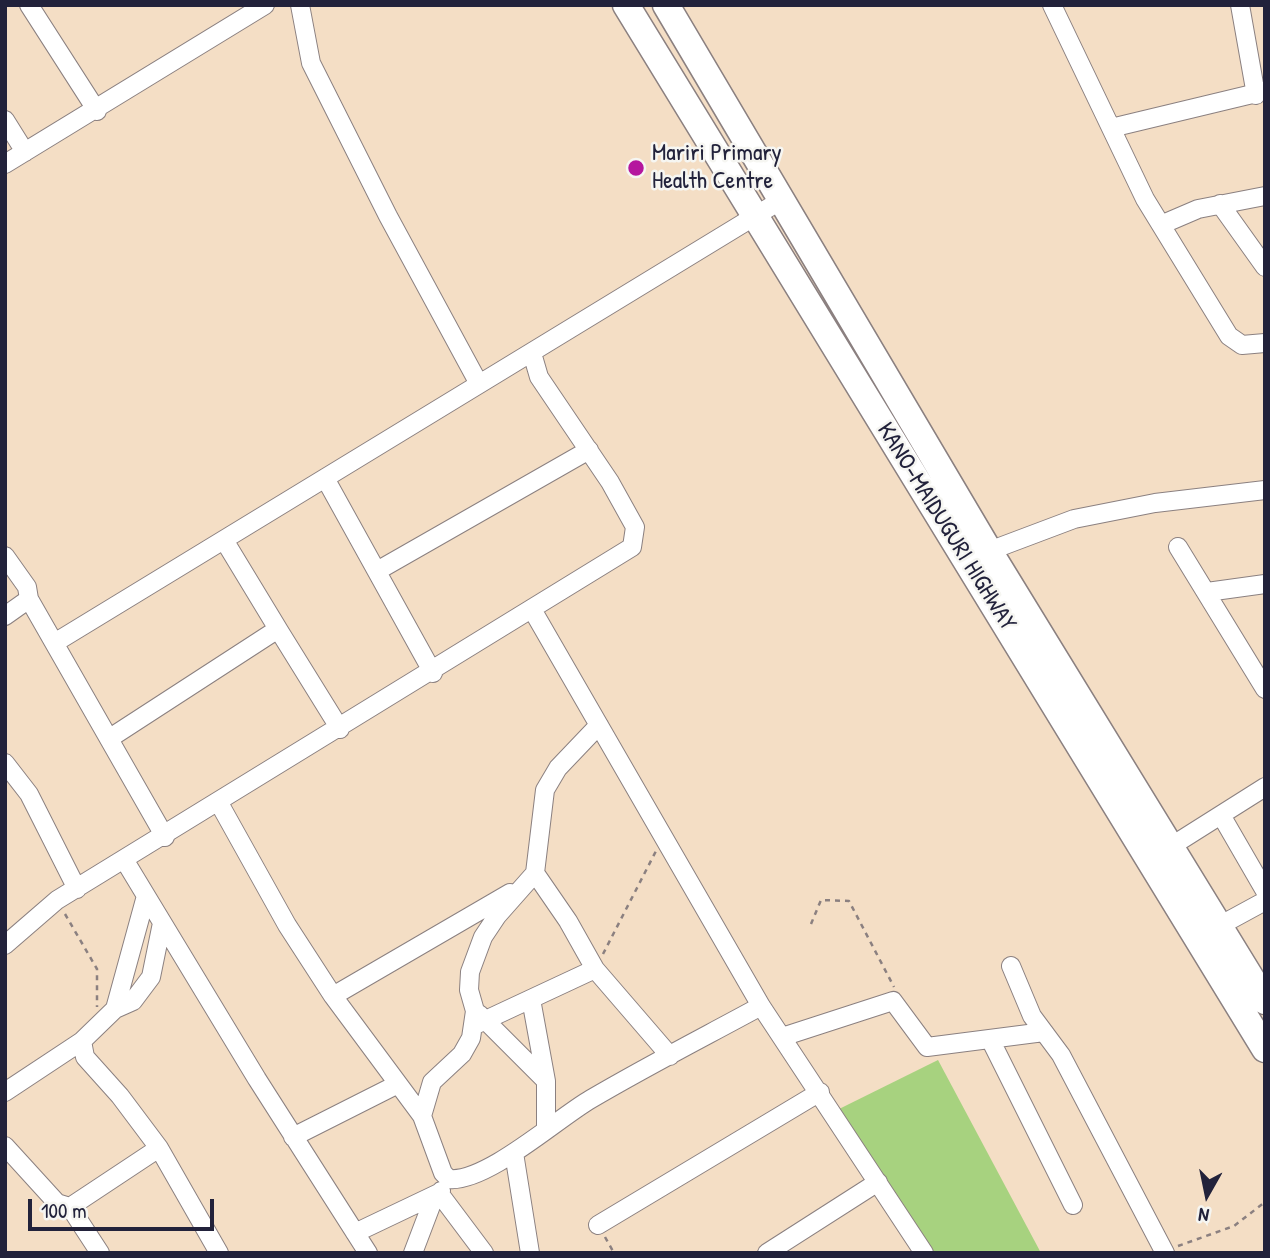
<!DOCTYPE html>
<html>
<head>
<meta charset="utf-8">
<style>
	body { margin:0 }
	#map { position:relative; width:1270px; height:1258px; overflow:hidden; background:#f4dec5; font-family:"Patrick Hand",sans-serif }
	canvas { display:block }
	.frame { position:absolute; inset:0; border:7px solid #22223b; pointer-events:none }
	.north { position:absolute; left:1172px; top:1160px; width:70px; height:70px; -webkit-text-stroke:5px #f6f6f2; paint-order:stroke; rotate:189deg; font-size:19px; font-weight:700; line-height:28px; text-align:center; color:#22223b }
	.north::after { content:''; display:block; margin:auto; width:24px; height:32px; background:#22223b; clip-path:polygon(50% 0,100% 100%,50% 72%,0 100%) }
	.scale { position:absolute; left:28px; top:1199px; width:186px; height:32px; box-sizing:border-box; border:4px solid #22223b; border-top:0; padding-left:9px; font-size:21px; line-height:24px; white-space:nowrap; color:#22223b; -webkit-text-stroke:5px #f6f6f2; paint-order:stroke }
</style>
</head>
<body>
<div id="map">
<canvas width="1270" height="1258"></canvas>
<div class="frame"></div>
<div class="north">N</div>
<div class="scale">100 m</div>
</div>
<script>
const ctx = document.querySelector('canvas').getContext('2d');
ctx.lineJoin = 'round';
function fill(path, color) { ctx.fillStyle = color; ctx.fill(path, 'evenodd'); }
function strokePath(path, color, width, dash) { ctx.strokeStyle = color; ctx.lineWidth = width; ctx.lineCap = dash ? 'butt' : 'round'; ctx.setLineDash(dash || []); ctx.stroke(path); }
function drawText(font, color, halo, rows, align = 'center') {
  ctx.font = font + ' "Patrick Hand",sans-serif'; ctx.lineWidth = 5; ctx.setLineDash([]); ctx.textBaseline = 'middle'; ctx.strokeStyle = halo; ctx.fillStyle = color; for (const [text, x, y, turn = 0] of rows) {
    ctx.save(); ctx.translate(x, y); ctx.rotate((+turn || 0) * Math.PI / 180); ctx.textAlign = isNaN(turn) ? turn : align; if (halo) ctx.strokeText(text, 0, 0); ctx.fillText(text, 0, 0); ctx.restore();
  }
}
fill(new Path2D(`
	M938 1060 1041 1253H935L833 1112Z`), '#a7d27f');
const minor = new Path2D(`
	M29 5 97 111
	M300 5 311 63 388 216 479 384
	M1052 5 1145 199 1229 336 1242 345 1265 343
	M1240 5 1256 95
	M5 120 25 152
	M1111 128 1265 91
	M5 164 265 5
	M1220 204 1265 267
	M1163 224 1198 209 1265 196
	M325 478 433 673
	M1178 547 1265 689
	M989 551 1074 519 1155 503 1265 490
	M5 556 27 587 29 599 5 616
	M377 571 589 450
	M1207 592 1265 584
	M29 599 165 837
	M533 611 761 1006 924 1253
	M278 629 340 729
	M56 642 783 199
	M599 725 558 768 545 790 535 873 497 916 483 937 470 972 469 990 475 1011 471 1038 462 1054 432 1082 422 1116 443 1173 449 1179C486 1183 558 1118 591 1099 647 1066 704 1037 761 1006
	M110 738 278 629 224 540
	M5 763 29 794 77 889
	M219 803 287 925 333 996 422 1116
	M1221 815 1265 891
	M1170 847 1265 787
	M125 861 257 1079 368 1253
	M535 873 568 921 595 969
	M162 923 151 977 133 1001 115 1009 82 1041 85 1057 120 1096 159 1148 219 1253
	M1219 926 1265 901
	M5 945 57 900 632 547 635 527 610 482 539 377 532 353
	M1011 966 1032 1016 1061 1055 1165 1253
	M333 996 510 893
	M531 999 546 1081V1130
	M115 1009 146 896
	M479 1014 546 1081
	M475 1025 595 969 670 1056
	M782 1037 893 1001 927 1047 1044 1032
	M990 1039 1073 1205
	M5 1092 82 1041
	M293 1137 398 1084
	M5 1146 57 1203 70 1207 100 1253
	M514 1153 530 1253
	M70 1207 159 1148
	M598 1225 820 1092
	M355 1233 439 1193 484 1253
	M413 1253 432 1203 441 1191
	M767 1253 878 1182`);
const highway = new Path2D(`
	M626 5 1265 1049
	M666 5 989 551 1265 1001`);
strokePath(minor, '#8b8080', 20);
strokePath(highway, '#8b8080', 29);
strokePath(new Path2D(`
	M65 914 97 969V1007
	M811 924 821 900 849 901 894 987
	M603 954 656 851
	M605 1237 614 1253
	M1178 1246 1234 1226 1265 1202`), '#8b8080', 2.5, [5, 5]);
strokePath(minor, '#fff', 18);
strokePath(highway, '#fff', 26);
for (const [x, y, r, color] of [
	[636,168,9,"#b5179e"]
]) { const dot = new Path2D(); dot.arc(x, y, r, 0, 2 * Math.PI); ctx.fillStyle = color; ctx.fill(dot); strokePath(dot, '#f6f6f2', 2.5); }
drawText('24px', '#22223b', '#f6f6f2', [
	["Mariri Primary",652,154],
	["Health Centre",652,182]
], 'left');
drawText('24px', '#22223b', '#f6f6f2', [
	["KANO-MAIDUGURI HIGHWAY",946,527,58]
]);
</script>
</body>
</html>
